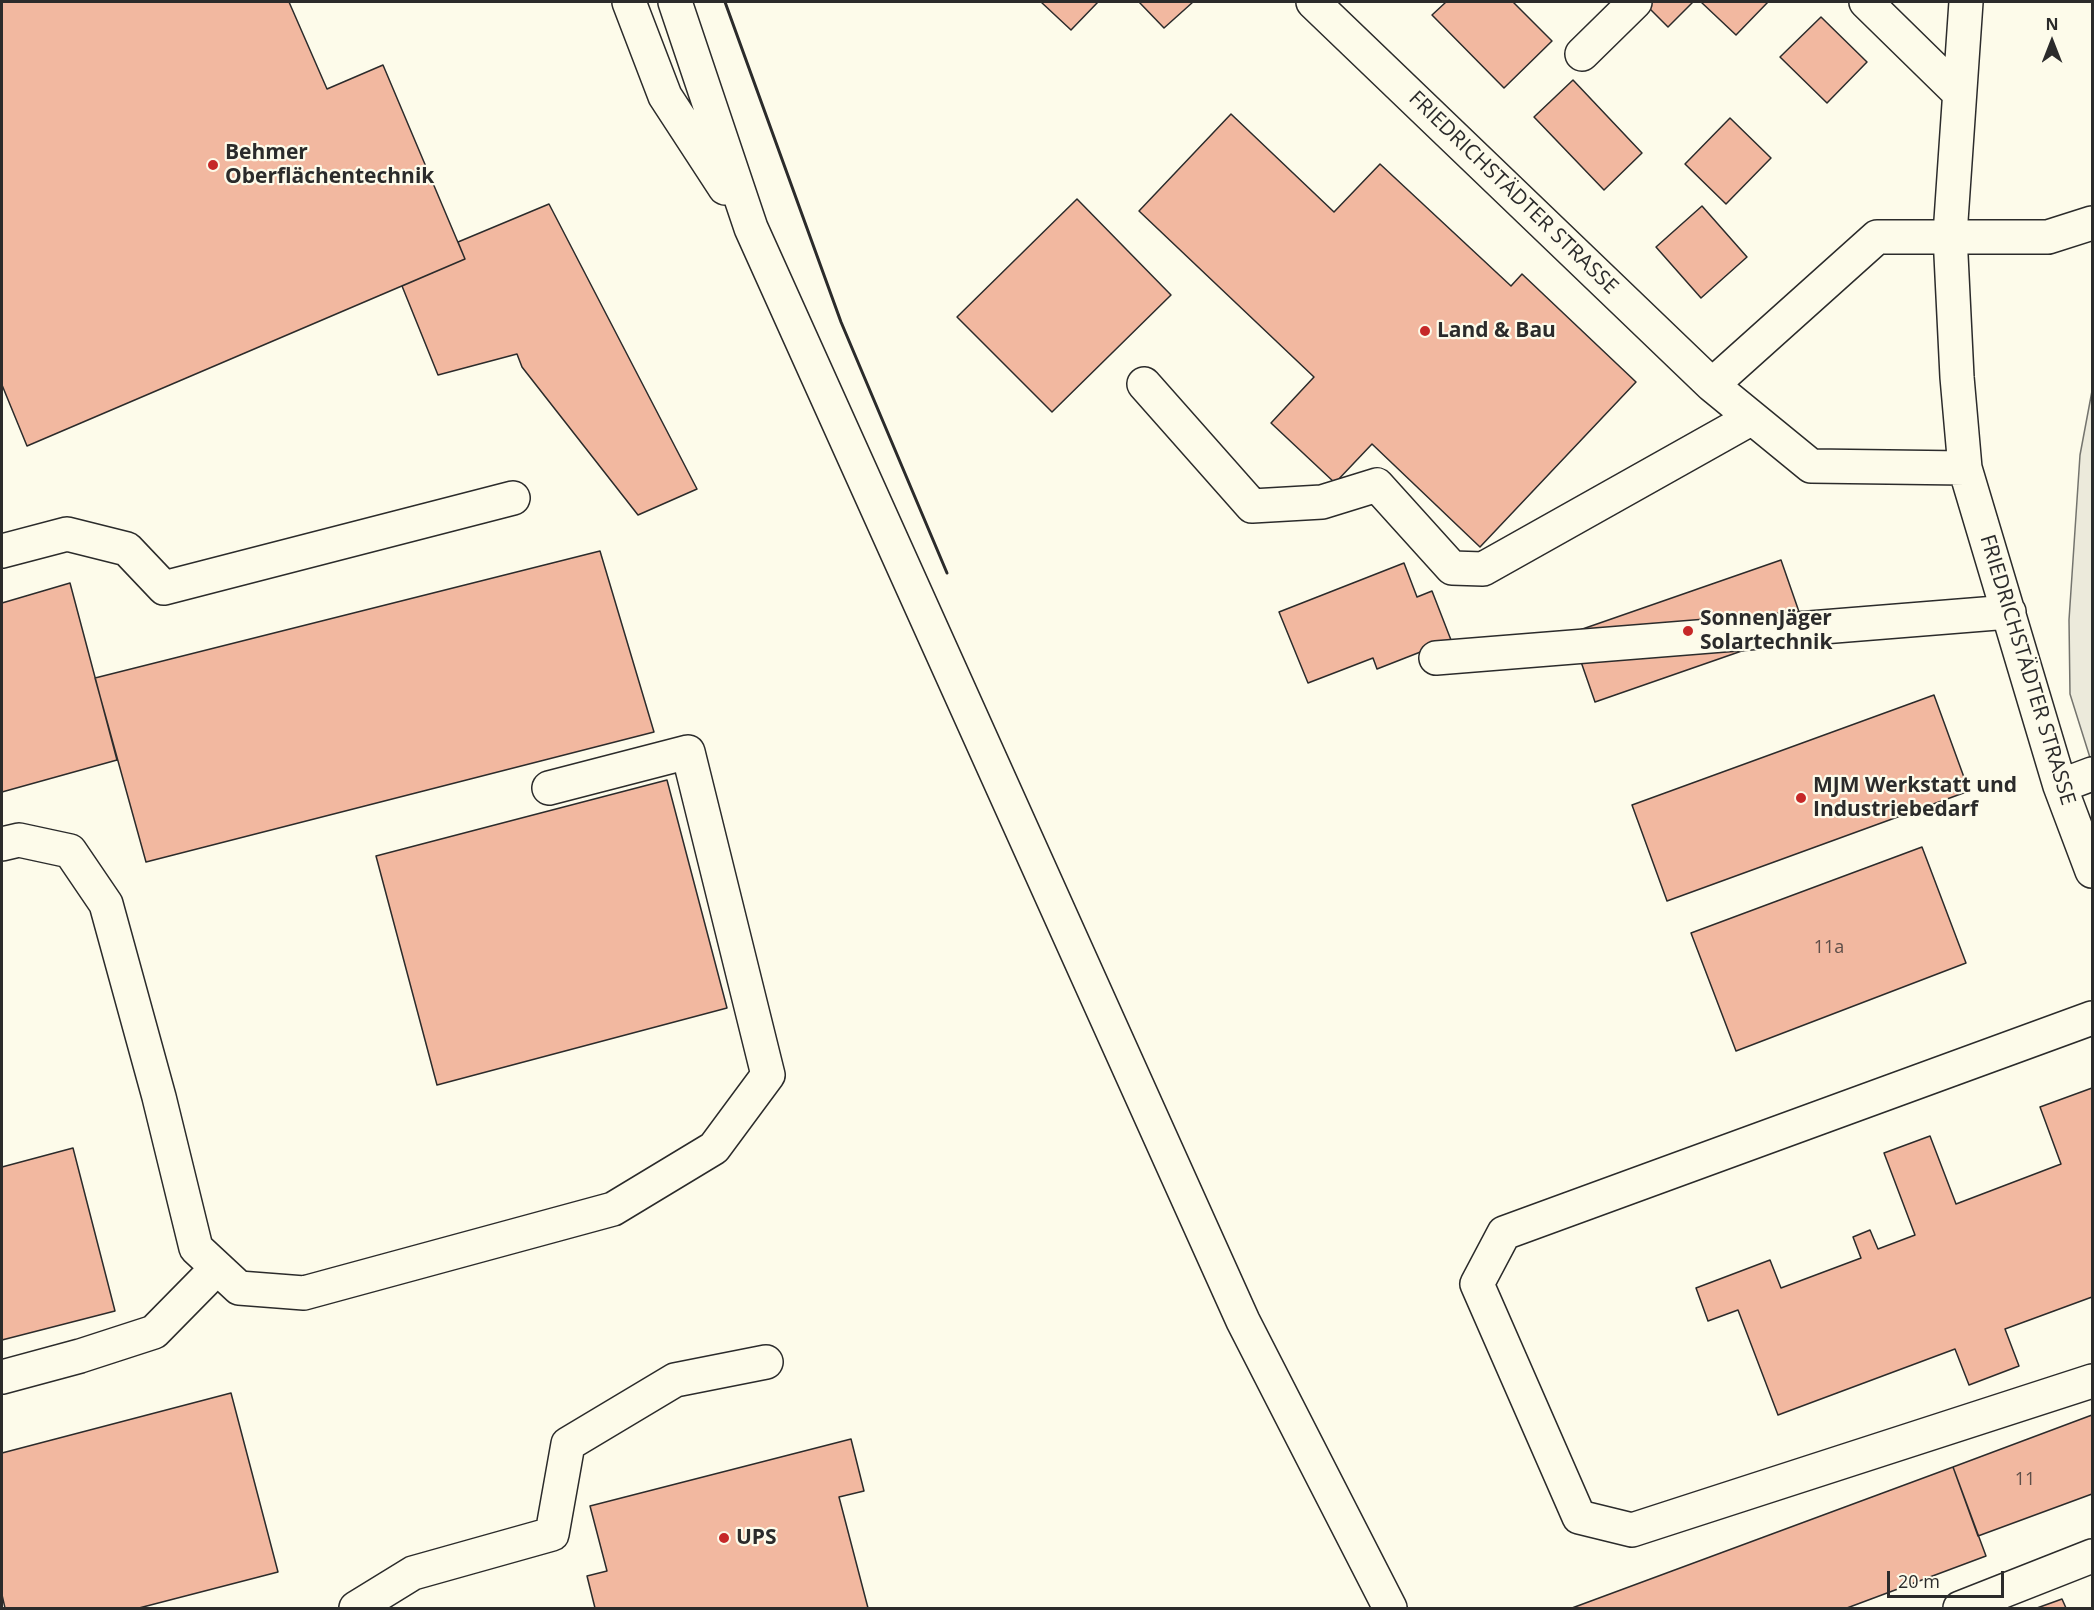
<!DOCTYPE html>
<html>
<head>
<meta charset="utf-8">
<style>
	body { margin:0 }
	#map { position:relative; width:2094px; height:1610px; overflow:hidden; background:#fdfbea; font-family:"Open Sans",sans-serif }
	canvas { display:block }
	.frame { position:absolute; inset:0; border:3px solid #2b2b2b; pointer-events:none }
	.north { position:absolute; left:2022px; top:12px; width:60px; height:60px; -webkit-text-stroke:4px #fdfbea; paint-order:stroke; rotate:0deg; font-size:16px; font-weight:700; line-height:24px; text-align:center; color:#2b2b2b }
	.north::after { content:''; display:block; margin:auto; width:21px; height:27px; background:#2b2b2b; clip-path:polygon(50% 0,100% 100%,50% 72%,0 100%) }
	.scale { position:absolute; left:1887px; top:1571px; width:117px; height:27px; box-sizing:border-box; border:3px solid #2b2b2b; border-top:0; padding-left:8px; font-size:18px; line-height:21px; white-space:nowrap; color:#2b2b2b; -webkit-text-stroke:4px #fdfbea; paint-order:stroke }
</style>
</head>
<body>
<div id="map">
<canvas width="2094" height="1610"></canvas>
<div class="frame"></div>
<div class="north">N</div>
<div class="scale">20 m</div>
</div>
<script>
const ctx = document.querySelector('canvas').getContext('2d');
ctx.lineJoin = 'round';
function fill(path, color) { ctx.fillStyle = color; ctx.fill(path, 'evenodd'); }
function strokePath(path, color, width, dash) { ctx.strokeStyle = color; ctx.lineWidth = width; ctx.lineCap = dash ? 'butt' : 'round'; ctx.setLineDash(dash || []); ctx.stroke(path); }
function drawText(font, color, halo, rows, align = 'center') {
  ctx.font = font + ' "Open Sans",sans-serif'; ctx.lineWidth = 4.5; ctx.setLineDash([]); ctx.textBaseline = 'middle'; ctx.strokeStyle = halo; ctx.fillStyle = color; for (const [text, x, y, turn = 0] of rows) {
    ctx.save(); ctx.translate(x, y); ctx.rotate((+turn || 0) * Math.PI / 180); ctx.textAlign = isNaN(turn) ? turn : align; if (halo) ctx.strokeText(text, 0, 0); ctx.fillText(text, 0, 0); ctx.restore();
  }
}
const parking = new Path2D(`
	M2092 345V764L2070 694 2069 620 2080 455 2092 391Z`);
fill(parking, '#eceadb');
strokePath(parking, '#74746e', 1.5);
const building = new Path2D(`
	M2 2H289L327 89 383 65 465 259 27 446 2 385Z
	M1041 2H1098L1071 30Z
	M1139 2H1193L1164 28Z
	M1446 2H1513L1552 41 1504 88 1432 15Z
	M1647 2H1693L1668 27 1645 4Z
	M1701 2H1768L1736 35Z
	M1821 17 1867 62 1827 103 1780 57Z
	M1573 80 1642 153 1604 190 1534 117Z
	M1231 114 1334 212 1380 164 1511 286 1522 274 1636 382 1480 547 1372 444 1335 483 1271 423 1314 377 1139 211Z
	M1730 118 1771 158 1726 204 1685 164Z
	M1077 199 1171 295 1052 412 957 317Z
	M549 204 697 489 638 515 522 367 517 354 438 375 402 286 465 259 458 242Z
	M1702 206 1747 257 1701 298 1656 247Z
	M600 551 654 732 146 862 95 678Z
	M1781 560 1805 629 1595 702 1571 633Z
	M1404 563 1417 597 1432 591 1451 640 1377 669 1373 658 1308 683 1279 612Z
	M70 583 117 760 2 792V603Z
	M1934 695 1969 791 1667 901 1632 805Z
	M667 780 727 1008 437 1085 376 856Z
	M1922 847 1966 963 1736 1051 1691 933Z
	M2092 1088V1297L2005 1329 2019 1366 1969 1385 1955 1349 1778 1415 1738 1310 1708 1321 1696 1288 1770 1260 1781 1288 1861 1258 1853 1237 1870 1230 1878 1249 1915 1235 1884 1153 1930 1136 1956 1204 2061 1164 2040 1107Z
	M73 1148 115 1311 2 1340V1167Z
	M231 1393 278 1572 139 1608H5L2 1595V1453Z
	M2092 1415V1494L1978 1536 1953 1467Z
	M851 1439 864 1491 839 1497 868 1608H595L587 1576 607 1571 590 1506Z
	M1953 1467 1986 1556 1847 1608H1572Z
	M2062 1599 2066 1608H2037Z`);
fill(building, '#f2b8a0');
strokePath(building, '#2b2b2b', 1.5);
const minor = new Path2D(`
	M1313 2 1712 385
	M1866 2 1959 93
	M1966 2 1950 235 1957 377 1965 468 2060 786 2092 871
	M1582 54 1635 2
	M1144 384 1252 506 1322 502 1377 485 1452 568 1483 569 1752 418
	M1965 468 1811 466 1712 385 1877 237H2048L2092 223
	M2 551 67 534 127 549 164 588 513 498
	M1436 658 2009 612
	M2060 786 2092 774
	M2 844 19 840 70 851 106 904 159 1097 196 1248 239 1288 304 1293 613 1209 714 1148 768 1075 688 752 549 788
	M2092 1018 1504 1233 1477 1284 1579 1517 1632 1530 2092 1381
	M2 1377 80 1356 154 1332 217 1268
	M356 1608 413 1573 552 1534 568 1444 675 1380 766 1362
	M1960 1608 2092 1556`);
const major = new Path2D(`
	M629 2 665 96 725 188
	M675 2 751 228 1243 1321 1390 1608`);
strokePath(minor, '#2b2b2b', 36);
strokePath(major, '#2b2b2b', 36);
strokePath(minor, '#fdfbea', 33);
strokePath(major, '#fdfbea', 33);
strokePath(new Path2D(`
	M725 2 841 322 947 573`), '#2b2b2b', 3);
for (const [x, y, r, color] of [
	[213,165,6,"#c62828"],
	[1425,331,6,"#c62828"],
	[1688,631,6,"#c62828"],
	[1801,798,6,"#c62828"],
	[724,1538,6,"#c62828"]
]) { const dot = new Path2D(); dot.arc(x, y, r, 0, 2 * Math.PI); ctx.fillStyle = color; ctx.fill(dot); strokePath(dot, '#fdfbea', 2); }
drawText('18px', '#5d4e48', null, [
	["11a",1829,948],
	["11",2025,1480]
]);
drawText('bold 21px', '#2b2b2b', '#fdfbea', [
	["Behmer",225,153],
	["Oberflächentechnik",225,177],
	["Land & Bau",1437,331],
	["SonnenJäger",1700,619],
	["Solartechnik",1700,643],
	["MJM Werkstatt und",1813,786],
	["Industriebedarf",1813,810],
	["UPS",736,1538]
], 'left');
drawText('21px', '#2b2b2b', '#fdfbea', [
	["FRIEDRICHSTÄDTER STRASSE",1513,193,44],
	["FRIEDRICHSTÄDTER STRASSE",2027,670,73]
]);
</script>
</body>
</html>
